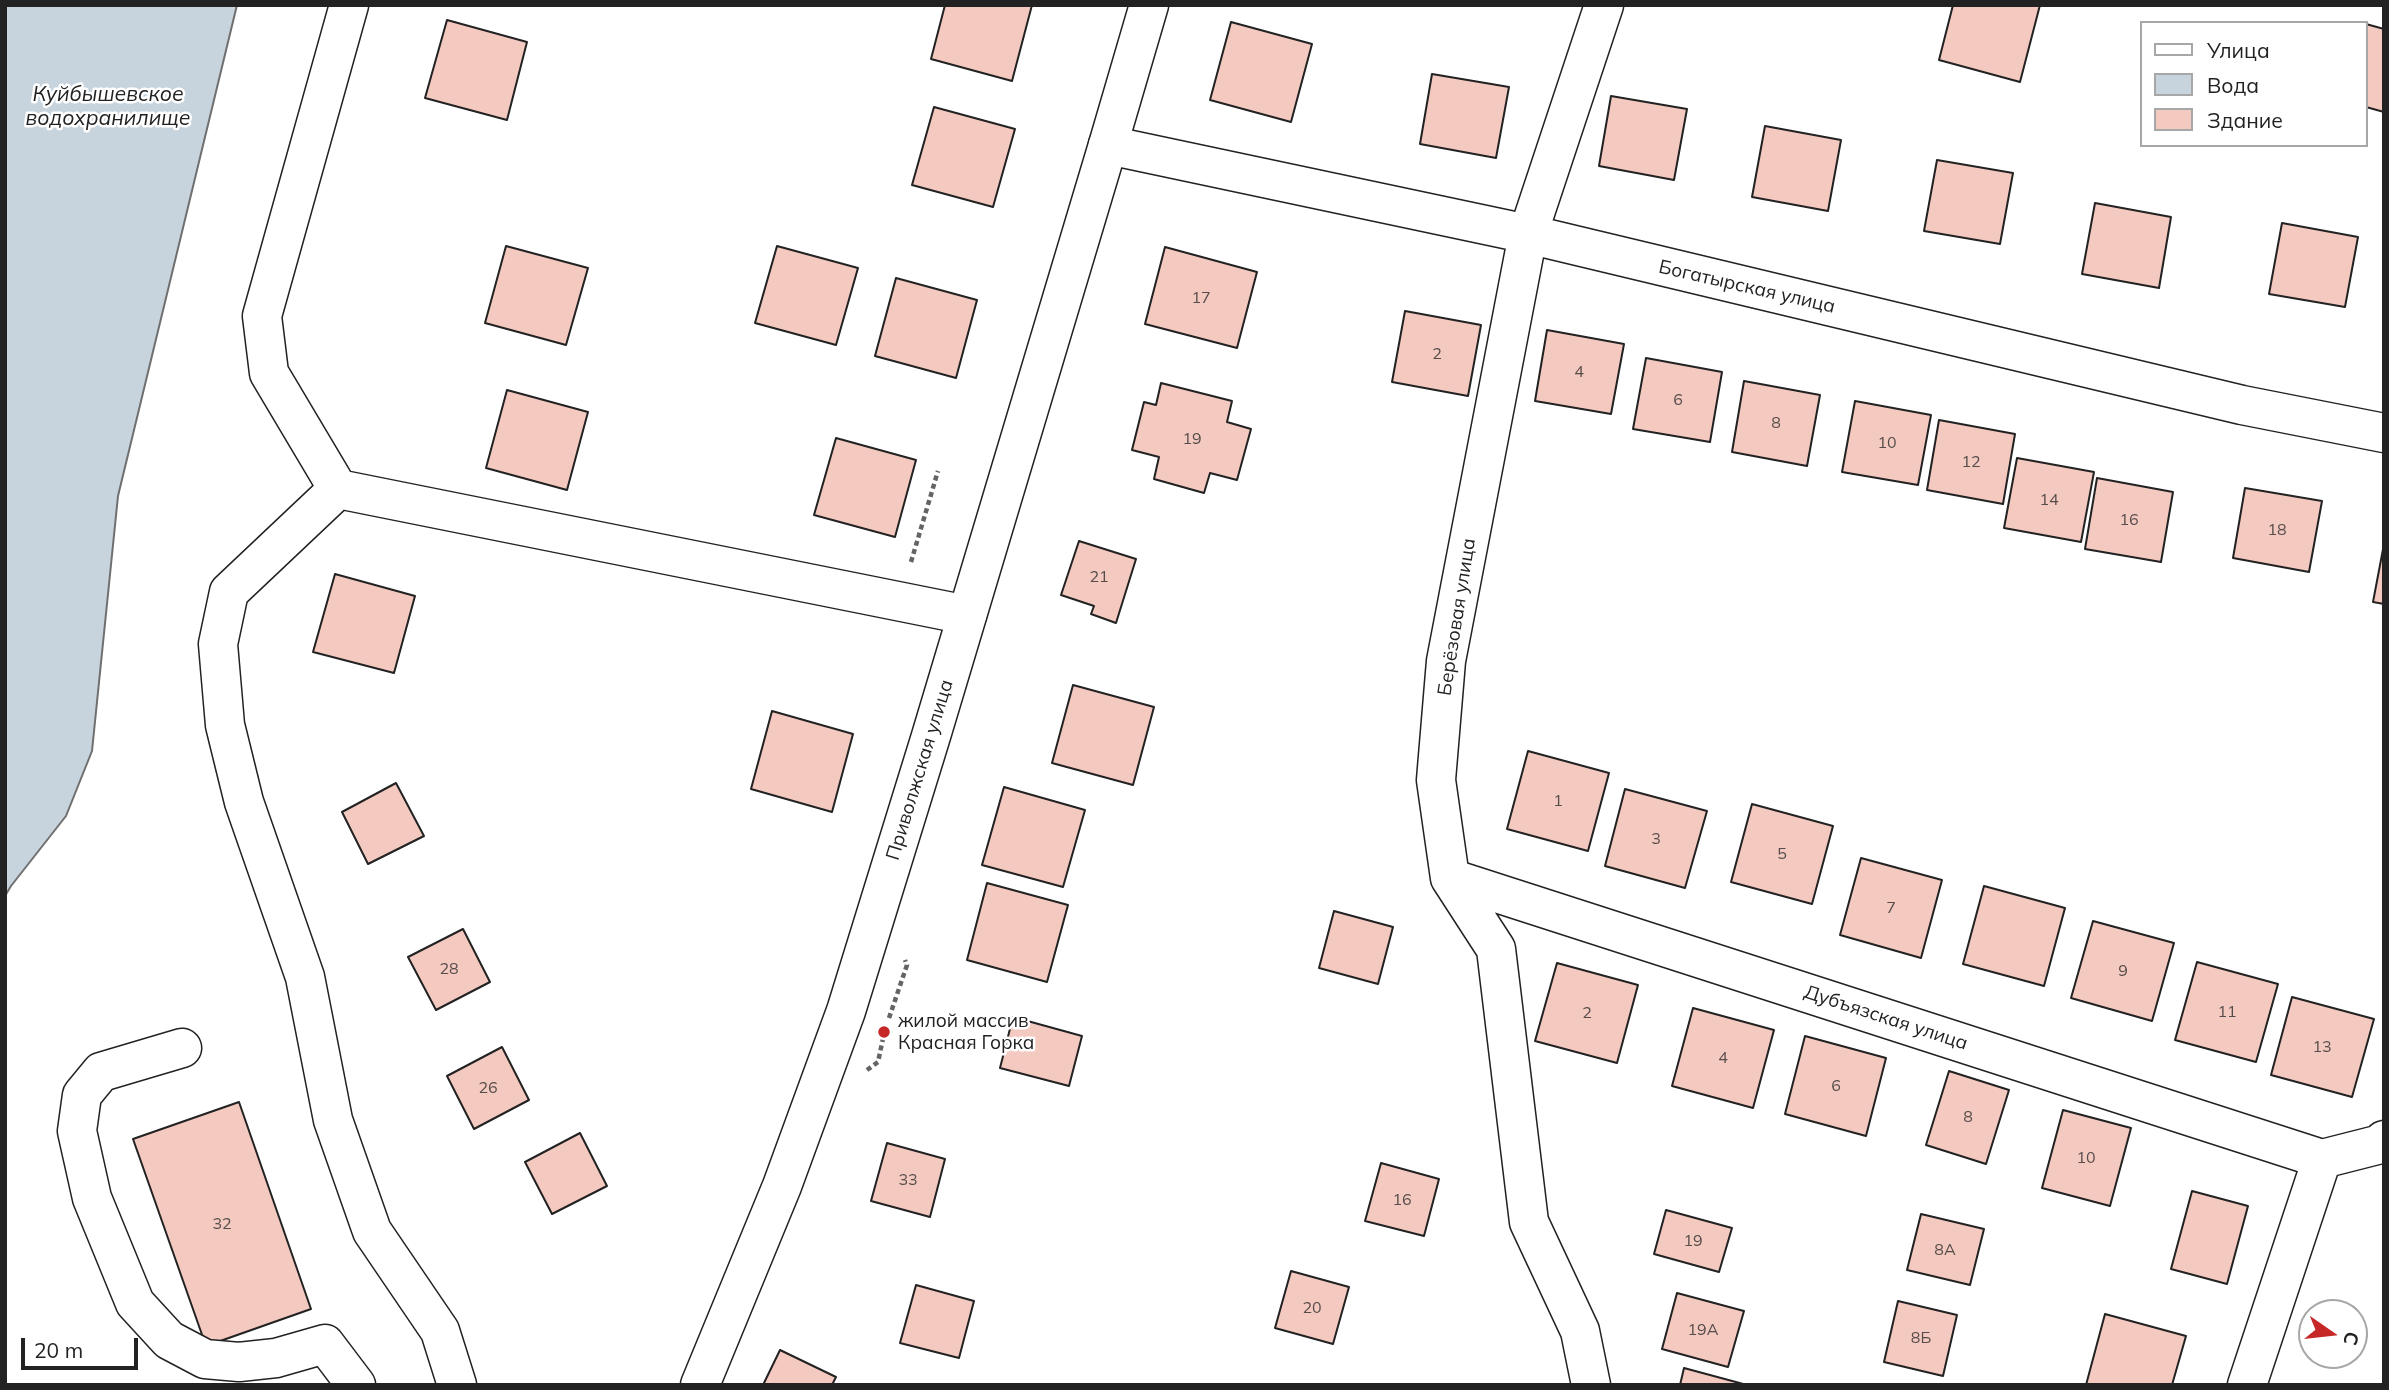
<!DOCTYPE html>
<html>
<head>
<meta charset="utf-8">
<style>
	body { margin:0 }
	#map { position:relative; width:2389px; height:1390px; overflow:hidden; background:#fff; font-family:Mulish,sans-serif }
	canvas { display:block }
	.frame { position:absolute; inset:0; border:7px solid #222; pointer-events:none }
	.legend { position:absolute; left:2140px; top:21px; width:228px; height:126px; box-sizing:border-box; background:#fff; border:2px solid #a7a7a7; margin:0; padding:9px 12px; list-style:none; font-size:21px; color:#222 }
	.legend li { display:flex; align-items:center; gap:14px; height:35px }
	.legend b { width:35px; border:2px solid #a7a7a7 }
	.north { position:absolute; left:2298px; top:1299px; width:70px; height:70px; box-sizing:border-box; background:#fff; border:2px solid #a7a7a7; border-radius:50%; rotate:104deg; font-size:19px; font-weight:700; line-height:28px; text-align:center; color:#222 }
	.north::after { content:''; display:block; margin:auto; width:24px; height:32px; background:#c62828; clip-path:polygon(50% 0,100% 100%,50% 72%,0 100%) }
	.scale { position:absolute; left:21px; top:1338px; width:117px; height:32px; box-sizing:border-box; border:4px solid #222; border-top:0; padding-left:9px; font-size:21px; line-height:24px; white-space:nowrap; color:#222; -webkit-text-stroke:5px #fff; paint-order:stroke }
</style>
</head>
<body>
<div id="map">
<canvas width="2389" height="1390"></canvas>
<div class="frame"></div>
<ul class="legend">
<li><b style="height:9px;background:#fff"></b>Улица</li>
<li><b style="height:19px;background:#c7d3dd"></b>Вода</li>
<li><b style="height:19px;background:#f3c9c0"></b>Здание</li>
</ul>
<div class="north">С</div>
<div class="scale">20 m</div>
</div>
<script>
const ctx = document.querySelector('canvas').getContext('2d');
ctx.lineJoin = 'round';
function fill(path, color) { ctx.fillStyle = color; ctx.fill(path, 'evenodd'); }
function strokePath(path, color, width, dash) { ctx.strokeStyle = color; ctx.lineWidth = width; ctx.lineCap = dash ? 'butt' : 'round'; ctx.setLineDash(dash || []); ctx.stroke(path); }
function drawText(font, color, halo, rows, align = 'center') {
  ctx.font = font + ' Mulish,sans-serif'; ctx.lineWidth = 5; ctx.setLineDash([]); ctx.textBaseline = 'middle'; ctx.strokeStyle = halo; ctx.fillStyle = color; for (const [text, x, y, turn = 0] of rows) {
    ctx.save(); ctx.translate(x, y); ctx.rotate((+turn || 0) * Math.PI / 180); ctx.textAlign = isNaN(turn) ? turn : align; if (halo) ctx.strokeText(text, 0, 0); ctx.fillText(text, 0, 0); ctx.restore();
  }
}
const water = new Path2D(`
	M5 5H237L118 496 92 751 66 816 11 886 5 896Z`);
fill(water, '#c7d3dd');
strokePath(water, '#6f6f6f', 2);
const building = new Path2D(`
	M945 5H1032L1012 81 931 59Z
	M1953 5H2040L2020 82 1939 60Z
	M447 20 527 42 507 120 425 98Z
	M1231 22 1312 44 1291 122 1210 100Z
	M2366 24 2384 29V112L2366 107Z
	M1432 74 1509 87 1496 158 1420 144Z
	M1611 96 1687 109 1674 180 1599 166Z
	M934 107 1015 129 993 207 912 185Z
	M1765 126 1841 140 1828 211 1752 197Z
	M1937 160 2013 173 2000 244 1924 231Z
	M2095 203 2171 217 2159 288 2082 274Z
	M2282 223 2358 237 2345 307 2269 294Z
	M506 246 588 268 566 345 485 323Z
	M777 246 858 268 836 345 755 323Z
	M1165 247 1257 272 1237 348 1145 324Z
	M896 278 977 300 956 378 875 356Z
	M1405 311 1481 325 1468 396 1392 382Z
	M1547 330 1624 344 1611 414 1535 401Z
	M1646 358 1722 372 1710 442 1633 429Z
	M1744 381 1820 395 1807 466 1732 452Z
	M1161 383 1232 401 1227 422 1251 429 1237 480 1210 473 1204 493 1154 479 1159 457 1132 450 1144 402 1156 405Z
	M507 390 588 412 567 490 486 468Z
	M1855 401 1931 415 1918 485 1842 472Z
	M1939 420 2015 434 2003 504 1927 490Z
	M836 438 916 460 895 537 814 515Z
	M2017 458 2094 472 2081 542 2004 528Z
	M2097 478 2173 492 2161 562 2085 549Z
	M2245 488 2322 501 2309 572 2233 558Z
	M1079 541 1136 559 1116 623 1091 614 1094 606 1061 595Z
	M2384 544V604L2373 602Z
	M335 574 415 596 394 673 313 652Z
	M1073 685 1154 707 1133 785 1052 763Z
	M772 711 853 734 832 812 751 789Z
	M1528 751 1609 773 1588 851 1507 829Z
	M396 783 424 836 368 864 342 812Z
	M1004 787 1085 810 1063 887 982 865Z
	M1625 789 1707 811 1685 888 1605 866Z
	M1752 804 1833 826 1812 904 1731 882Z
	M1861 858 1942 880 1921 958 1840 935Z
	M987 883 1068 905 1047 982 967 960Z
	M1984 886 2065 908 2044 986 1963 964Z
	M1334 911 1393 927 1378 984 1319 968Z
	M2093 921 2174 943 2152 1021 2071 998Z
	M463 929 490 982 436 1010 408 957Z
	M2197 962 2278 984 2256 1062 2175 1040Z
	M1557 963 1638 985 1617 1063 1535 1041Z
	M2292 997 2374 1019 2352 1097 2271 1075Z
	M1693 1008 1774 1030 1753 1108 1672 1086Z
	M1013 1017 1082 1036 1069 1086 1000 1068Z
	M1805 1036 1886 1058 1866 1136 1785 1114Z
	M502 1047 529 1100 474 1129 447 1076Z
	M1949 1071 2009 1090 1986 1164 1926 1145Z
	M239 1102 311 1309 206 1346 133 1139Z
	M2063 1110 2131 1128 2110 1206 2042 1188Z
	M580 1133 607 1186 552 1214 525 1162Z
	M887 1143 945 1159 930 1217 871 1201Z
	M1381 1163 1439 1179 1424 1236 1365 1221Z
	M2192 1191 2248 1206 2227 1284 2171 1269Z
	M1666 1210 1732 1228 1719 1272 1654 1254Z
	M1921 1214 1984 1229 1970 1285 1907 1270Z
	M1291 1271 1349 1287 1333 1344 1275 1328Z
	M916 1285 974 1301 959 1358 900 1343Z
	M1677 1293 1744 1311 1728 1367 1662 1349Z
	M1898 1301 1957 1315 1943 1376 1884 1362Z
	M2105 1314 2186 1336 2172 1385H2086Z
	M780 1350 836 1377 832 1385H763Z
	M1684 1368 1747 1385H1680Z`);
fill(building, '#f3c9c0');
strokePath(building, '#222', 2);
const minor = new Path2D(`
	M349 5 262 316 269 373 338 489 229 592 218 644 225 725 244 802 305 977 333 1120 372 1231 440 1331 457 1385
	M1108 145 1149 5
	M338 489 967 615
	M1450 878 2322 1159
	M182 1048 101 1072 82 1095 77 1131 92 1198 135 1303 169 1340 205 1359 239 1362 276 1358 325 1344 356 1385
	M2322 1159 2381 1144 2384 1140
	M1591 1385 1580 1331 1529 1222 1496 949 1450 878 1436 780 1446 661 1528 234 1604 5
	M2247 1385 2322 1159`);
const major = new Path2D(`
	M700 1385 782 1186 846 1011 931 736 1108 145 1528 234 2242 405 2384 433`);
strokePath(minor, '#222', 41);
strokePath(major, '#222', 41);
strokePath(new Path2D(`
	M911 562 938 471
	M889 1018 907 965 905 960
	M867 1070 878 1062 885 1029`), '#646464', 4.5, [5, 3.5]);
strokePath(minor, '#fff', 38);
strokePath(major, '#fff', 38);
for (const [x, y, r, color] of [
	[884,1032,7,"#c62828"]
]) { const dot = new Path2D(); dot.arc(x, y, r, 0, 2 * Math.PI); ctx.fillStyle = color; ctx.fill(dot); strokePath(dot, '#fff', 2.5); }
drawText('16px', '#564c4a', null, [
	["17",1201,298],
	["2",1437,354],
	["4",1579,372],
	["6",1678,400],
	["8",1776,423],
	["19",1192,439],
	["10",1887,443],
	["12",1971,462],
	["14",2049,500],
	["16",2129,520],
	["18",2277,530],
	["21",1099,577],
	["1",1558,801],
	["3",1656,839],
	["5",1782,854],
	["7",1891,908],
	["28",449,969],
	["9",2123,971],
	["11",2227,1012],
	["2",1587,1013],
	["13",2322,1047],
	["4",1723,1058],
	["6",1836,1086],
	["26",488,1088],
	["8",1968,1117],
	["10",2086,1158],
	["33",908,1180],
	["16",1402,1200],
	["32",222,1224],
	["19",1693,1241],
	["8А",1945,1250],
	["20",1312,1308],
	["19А",1703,1330],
	["8Б",1921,1338]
]);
drawText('19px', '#222', '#fff', [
	["Богатырская улица",1747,287,13],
	["Берёзовая улица",1457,617,-81],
	["Приволжская улица",920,770,-73],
	["Дубъязская улица",1886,1018,18]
]);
drawText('19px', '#222', '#fff', [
	["жилой массив",898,1021],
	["Красная Горка",898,1043]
], 'left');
drawText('italic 21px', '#222', '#fff', [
	["Куйбышевское",108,95],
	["водохранилище",108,119]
]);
</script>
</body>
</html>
